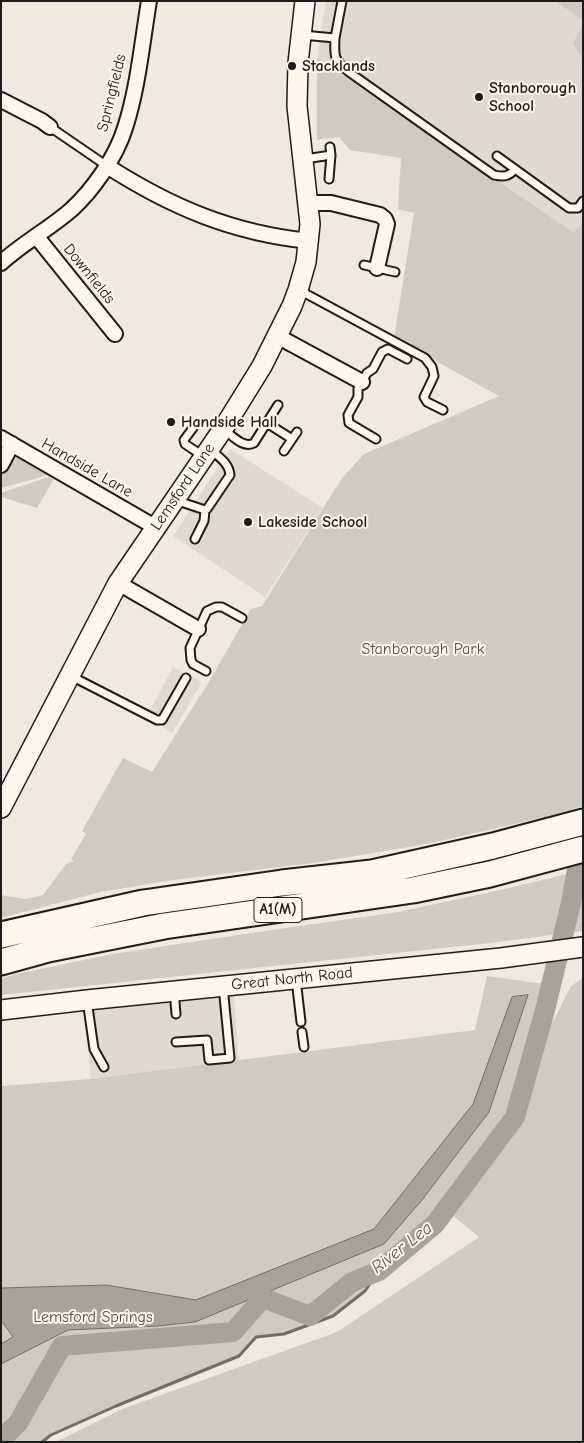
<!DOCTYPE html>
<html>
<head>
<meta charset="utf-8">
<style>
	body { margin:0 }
	#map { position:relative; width:584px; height:1443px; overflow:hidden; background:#eeeadf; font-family:"Comic Neue",sans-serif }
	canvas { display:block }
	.frame { position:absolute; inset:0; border:2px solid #1c1c1c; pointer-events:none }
</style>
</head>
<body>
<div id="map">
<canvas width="584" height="1443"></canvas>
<div class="frame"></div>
</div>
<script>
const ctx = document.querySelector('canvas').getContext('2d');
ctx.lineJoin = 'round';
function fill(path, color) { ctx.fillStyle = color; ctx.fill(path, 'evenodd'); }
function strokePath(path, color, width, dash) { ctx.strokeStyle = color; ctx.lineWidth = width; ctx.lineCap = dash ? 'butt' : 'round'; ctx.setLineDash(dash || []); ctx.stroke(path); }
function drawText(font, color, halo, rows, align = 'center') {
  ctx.font = font + ' "Comic Neue",sans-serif'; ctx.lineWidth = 4; ctx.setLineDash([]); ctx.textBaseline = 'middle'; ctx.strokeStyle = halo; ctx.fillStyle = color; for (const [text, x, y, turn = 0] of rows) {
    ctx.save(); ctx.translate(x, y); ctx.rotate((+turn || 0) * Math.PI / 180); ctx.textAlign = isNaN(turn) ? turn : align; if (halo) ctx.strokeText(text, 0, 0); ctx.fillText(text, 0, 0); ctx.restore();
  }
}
fill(new Path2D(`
	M326 1H583V240L317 58Z
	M230 449 323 508 265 597 173 536Z
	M173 667 202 682 172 733 146 718Z
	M234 996 239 1062 91 1079 84 1012Z`), '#dedad1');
fill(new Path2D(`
	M555 1H583V20Z
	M583 24V60L573 43Z
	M317 58 574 233 583 222V806L550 816 427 844 313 863 180 879 100 892 1 918V895L25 899 43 895 66 864 74 861 71 859 86 834 82 831 123 758 152 772 207 685 251 609 262 606 342 478 364 454 499 396 394 338 414 213 398 209 401 158 350 150 339 137 317 140Z
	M18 457 48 475 1 488C1 474 4 463 18 457Z
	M49 477 54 479 37 508 1 497V493Z
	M583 870V931L490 943 1 995V979L16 974 113 954 251 933 398 912 505 889Z
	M487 976 551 985 516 1112 435 1224 379 1271 365 1291 333 1316 284 1334 256 1337 239 1356 116 1406 51 1435 42 1442H1V1086L91 1079 475 1030Z
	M583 978V1442H56L122 1409 337 1332 479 1237 452 1215 484 1164 514 1130 531 1094 548 1031 571 986Z`), '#ceccc2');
const water = new Path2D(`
	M528 995 489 1112 422 1200 384 1244 195 1322 158 1326 68 1330 1 1364V1344L13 1337 1 1320V1288L106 1285 196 1300 374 1229 473 1104 512 997Z`);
fill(water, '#a6a39d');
strokePath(water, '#6f6d69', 1);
strokePath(new Path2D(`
	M42 1442 51 1435 116 1406 239 1356 256 1337 284 1334 333 1316 365 1291 379 1271`), '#6f6d69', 3);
strokePath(new Path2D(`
	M1 1440 18 1423 62 1346 233 1332 263 1298 310 1316 352 1282 379 1271 435 1224 515 1117 545 1010 571 903 583 836`), '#a6a39d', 20);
const lane = new Path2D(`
	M302 35 335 38 342 1
	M335 38C334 57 334 60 349 72L494 175C503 177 509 177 515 169
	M50 127 107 166
	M497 156 569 208H578L583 201
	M305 159 331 155
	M329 179 331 155 330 147
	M364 265 395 272
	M299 290 425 358 432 367 434 376 424 397 427 402 443 410
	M267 423 292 439
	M193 428 184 440 185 444 203 456
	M223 429C232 435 243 449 254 443L278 405
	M376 439 349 423 348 415 358 397V389L367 373 373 369 382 352 388 349 407 359
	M284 451 297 432
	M176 497 184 503 205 510 207 509 230 475C229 463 219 457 211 450
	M195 539 204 521 205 510
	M206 671 193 664 191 660 190 648 207 611 216 607H222L242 618
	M71 676 157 720H162L186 678
	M296 979 301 1022
	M174 991 176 1014
	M87 1000 94 1049 104 1067
	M302 1032 304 1047
	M176 1042 207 1040 209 1060 230 1058 223 986`);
const street = new Path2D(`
	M1 100 42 121 50 127
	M107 166C171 207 232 233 309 241
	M308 203H331L380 215 385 219 387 224 377 268
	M36 236 115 334
	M1 263C23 243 49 229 71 210 93 190 116 157 125 128 138 88 142 43 149 1
	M277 336 362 382
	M1 438 155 527
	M1 465 12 444
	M118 583 198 629`);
const secondary = new Path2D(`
	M1 808 118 583 223 429 262 366 292 306 298 290 306 262 310 224 297 106 298 63 305 1
	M1 1010 87 1000 501 958 583 947`);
const highway = new Path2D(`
	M1 935 143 903 282 883 372 873 493 846 583 822
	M1 962 48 949 164 926 413 890 490 874 583 849`);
strokePath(lane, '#1c1c1c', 11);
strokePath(street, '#1c1c1c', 18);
strokePath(secondary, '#1c1c1c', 22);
strokePath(highway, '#1c1c1c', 29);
strokePath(lane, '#fbf7ec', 7);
strokePath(street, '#fbf7ec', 14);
strokePath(secondary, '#fbf7ec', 19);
strokePath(highway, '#fbf7ec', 25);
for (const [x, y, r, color] of [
	[292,66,5,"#1c1c1c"],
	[479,97,5,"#1c1c1c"],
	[171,422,5,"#1c1c1c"],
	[248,522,5,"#1c1c1c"]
]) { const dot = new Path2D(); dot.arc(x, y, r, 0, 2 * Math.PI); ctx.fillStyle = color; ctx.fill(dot); strokePath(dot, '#fbf7ec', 2); }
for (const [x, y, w] of [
	[278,910,48]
]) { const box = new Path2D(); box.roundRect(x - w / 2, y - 12.5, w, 25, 4); ctx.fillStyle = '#fbf7ec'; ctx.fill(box); strokePath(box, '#1c1c1c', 1); }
drawText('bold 15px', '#1c1c1c', null, [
	["A1(M)",278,910]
]);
drawText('bold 16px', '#1c1c1c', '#fbf7ec', [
	["Stacklands",302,66],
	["Stanborough",489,88],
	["School",489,106],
	["Handside Hall",181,422],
	["Lakeside School",258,522]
], 'left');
drawText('16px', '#1c1c1c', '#fbf7ec', [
	["Springfields",112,93,-76],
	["Downfields",89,274,51],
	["Handside Lane",87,468,30],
	["Lemsford Lane",183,487,-56],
	["Great North Road",292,979,-6]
]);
drawText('16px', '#51514e', '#fbf7ec', [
	["Stanborough Park",423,649],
	["Lemsford Springs",93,1317]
]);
drawText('italic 18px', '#5a5956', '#fbf7ec', [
	["River Lea",402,1248,-38]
]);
</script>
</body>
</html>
